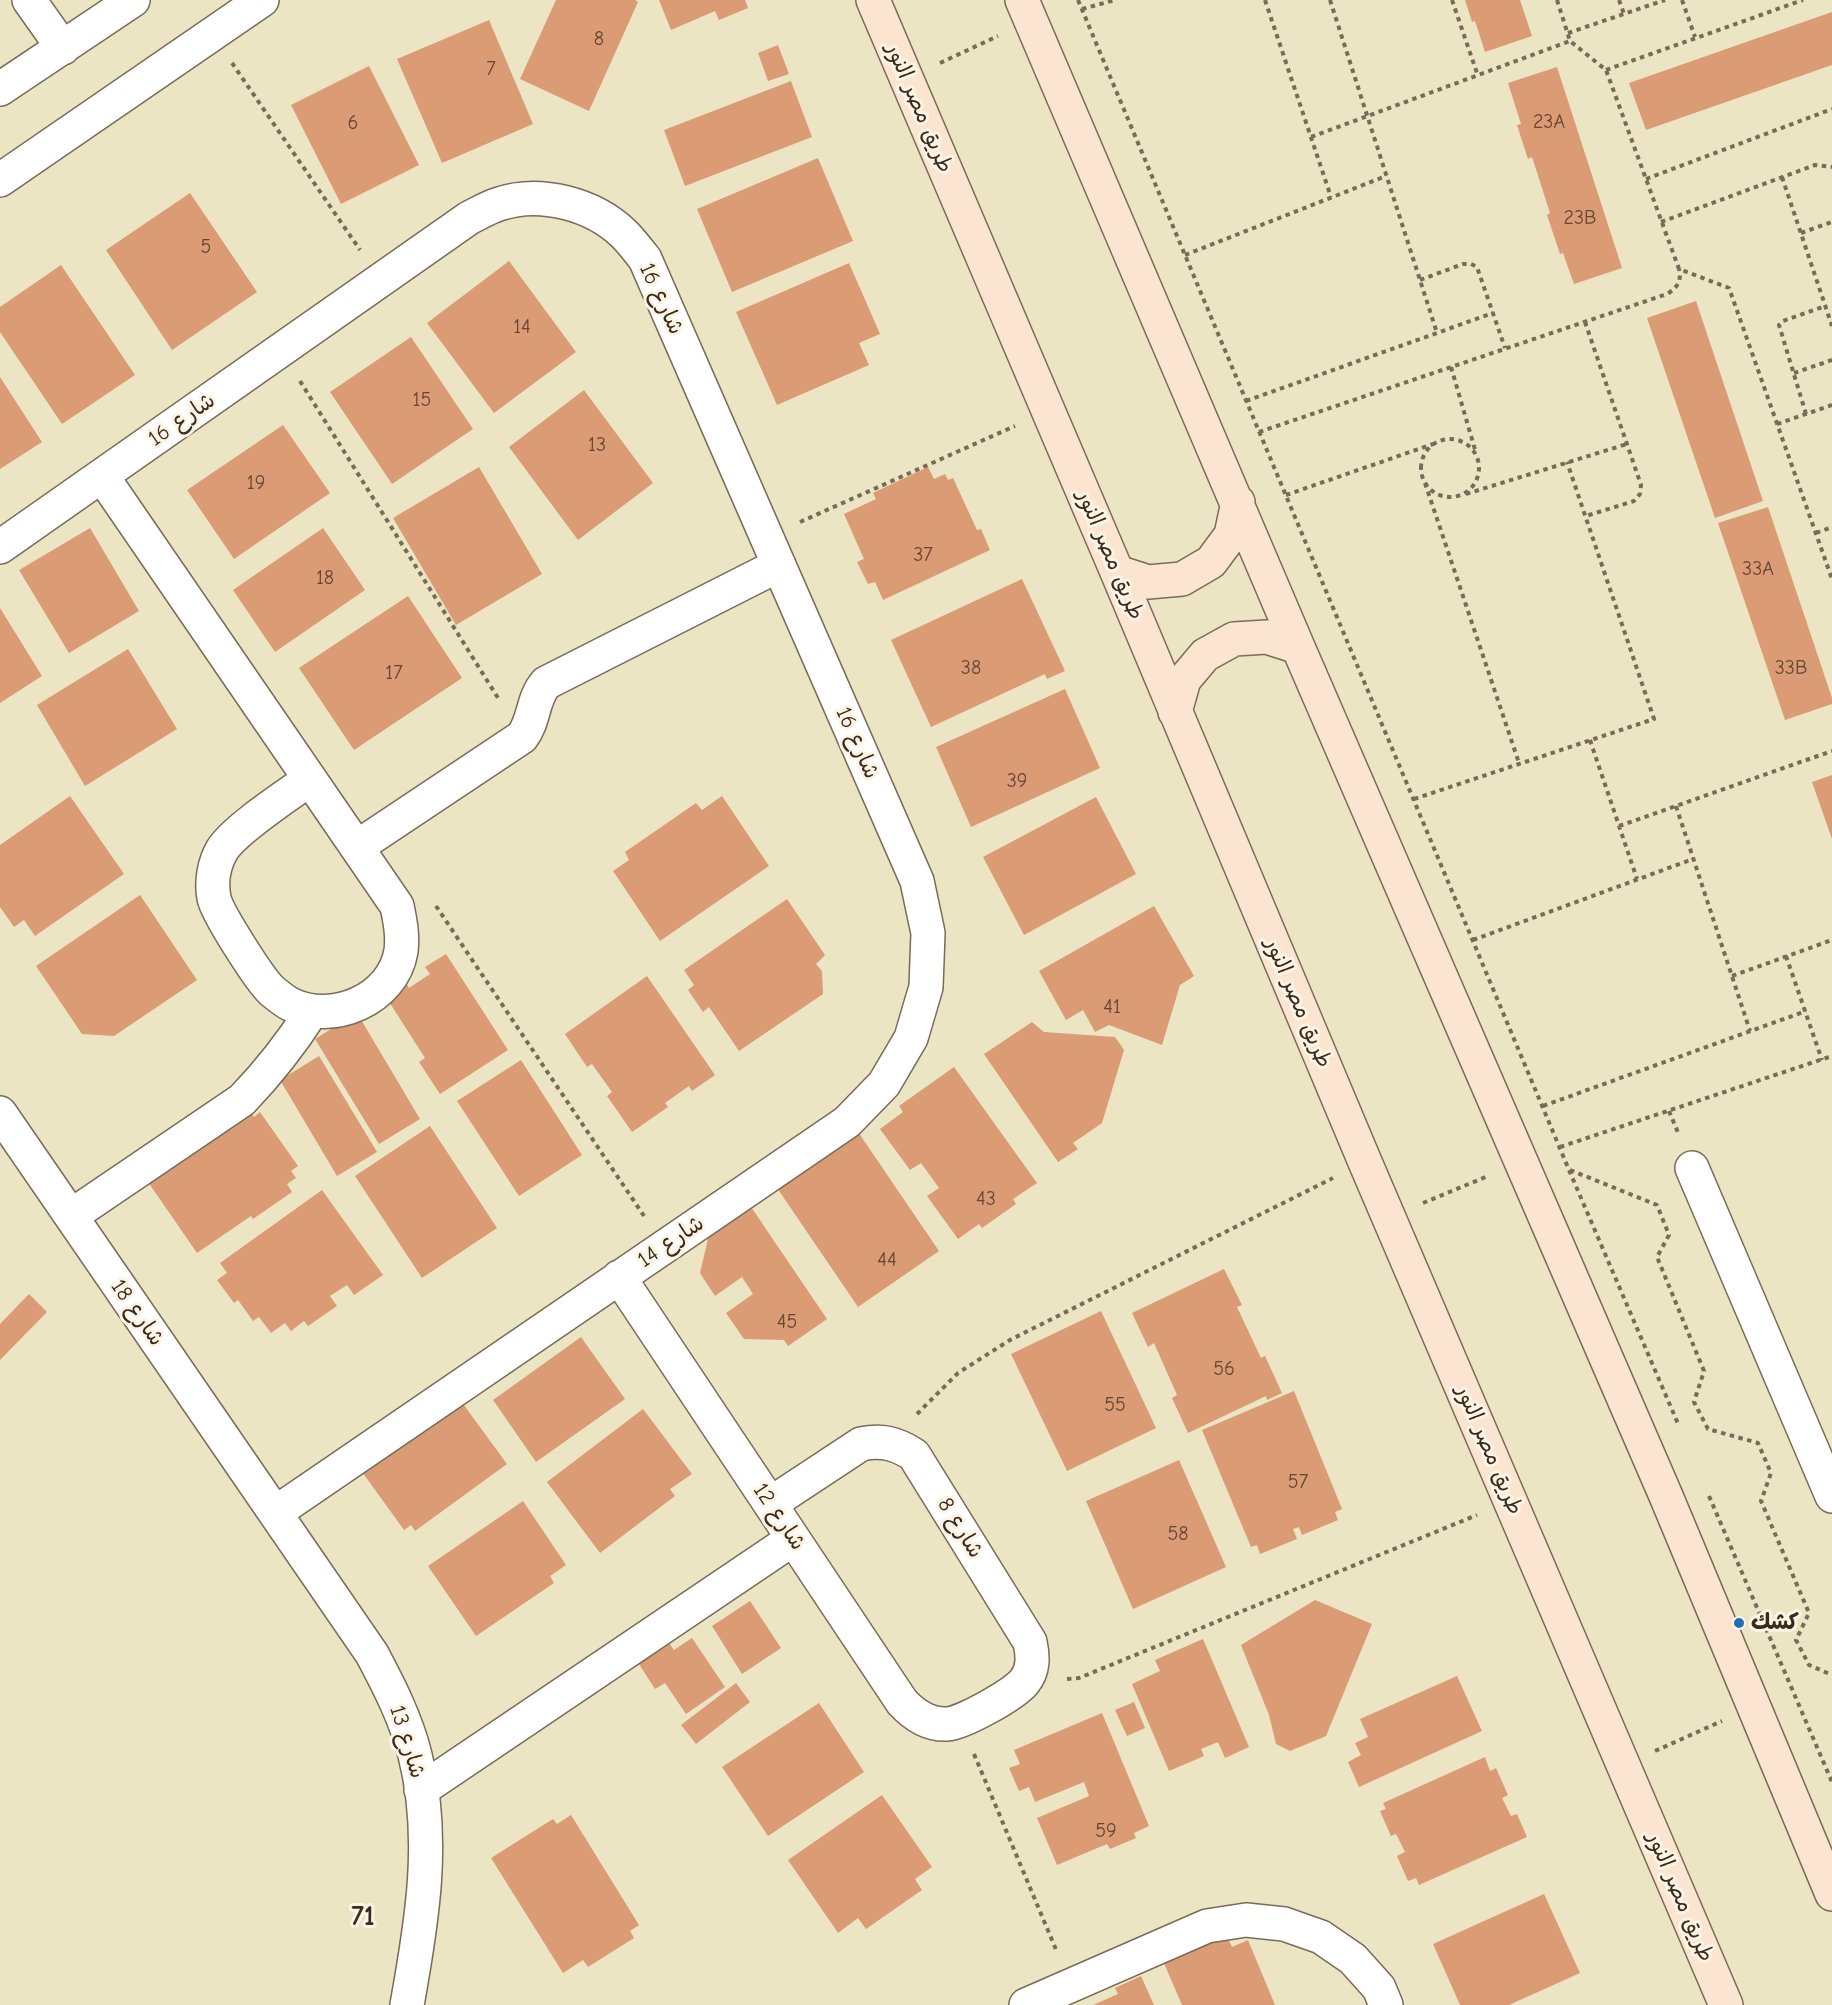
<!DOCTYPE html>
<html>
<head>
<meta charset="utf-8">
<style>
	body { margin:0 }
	canvas { display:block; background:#ece5c4 }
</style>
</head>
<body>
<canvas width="1832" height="2005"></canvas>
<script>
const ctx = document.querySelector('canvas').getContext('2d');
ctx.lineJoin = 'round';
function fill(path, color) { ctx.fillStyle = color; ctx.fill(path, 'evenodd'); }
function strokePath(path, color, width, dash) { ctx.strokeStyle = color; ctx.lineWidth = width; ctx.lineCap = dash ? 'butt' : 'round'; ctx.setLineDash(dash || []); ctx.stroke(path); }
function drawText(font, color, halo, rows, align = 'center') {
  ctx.font = font + ' "Comic Neue","Playpen Sans Arabic",sans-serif'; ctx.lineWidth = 6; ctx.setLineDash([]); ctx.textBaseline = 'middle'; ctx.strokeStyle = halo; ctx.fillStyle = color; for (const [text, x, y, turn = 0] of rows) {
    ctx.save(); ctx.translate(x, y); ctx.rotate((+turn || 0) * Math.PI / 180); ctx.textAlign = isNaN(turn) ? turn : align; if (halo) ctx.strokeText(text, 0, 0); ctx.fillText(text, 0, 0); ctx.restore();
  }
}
fill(new Path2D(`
	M556 0H635L638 2 589 111 520 79Z
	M659 0H745L748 8 719 20 715 11 671 30Z
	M1465 0H1520L1532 36 1485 52 1475 21 1472 22Z
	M1832 12V65L1646 130 1629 83Z
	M489 20 533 124 442 163 397 59Z
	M778 45 789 74 768 81 758 53Z
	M369 66 419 165 341 204 291 105Z
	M1557 67 1622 268 1574 284 1563 253 1560 254 1547 215 1550 213 1532 157 1528 159 1517 125 1521 124 1508 83Z
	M791 81 812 137 685 186 664 130Z
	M818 158 853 241 732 292 697 209Z
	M190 193 257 292 172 350 106 250Z
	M509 261 576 352 494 413 427 323Z
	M849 263 880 334 859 343 869 365 777 405 736 312Z
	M61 265 135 375 62 424 0 332V307Z
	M1696 301 1763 501 1715 518 1647 318Z
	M411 337 473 429 392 484 330 392Z
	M0 377 42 442 0 469Z
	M584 390 653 483 578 540 509 447Z
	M283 425 330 493 234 559 187 490Z
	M479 467 542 574 456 625 393 518Z
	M928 467 934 479 945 474 948 480 953 478 977 530 981 529 990 550 883 600 875 582 868 584 857 562 864 559 844 514 876 499 873 493Z
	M1768 507 1832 698V704L1785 720 1718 523Z
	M90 528 139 611 69 653 19 570Z
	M323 528 365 590 275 652 233 590Z
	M1022 579 1065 671 1047 679 1045 674 931 727 891 640Z
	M408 596 462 678 354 750 299 668Z
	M0 608 42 676 0 703Z
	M128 649 177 729 85 786 37 705Z
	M1065 689 1100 768 971 827 936 747Z
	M1832 775V839L1812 782Z
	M70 796 124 874 35 936 24 920 14 927 0 907V845Z
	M722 796 769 866 660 941 613 871 629 860 625 852 696 803 702 810Z
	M1096 797 1136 874 1024 935 983 857Z
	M140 895 197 980 114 1036 82 1034 36 966Z
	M787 899 825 955 816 964 822 971 823 994 739 1051 709 1007 703 1012 688 990 694 985 684 970Z
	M1154 906 1194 976 1180 985 1162 1045 1109 1025 1095 1032 1083 1010 1066 1020 1039 971Z
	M446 954 508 1050 440 1094 419 1062 425 1058 386 997 406 983 409 988 430 974 425 967Z
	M647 976 715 1075 692 1091 689 1086 665 1103 668 1107 632 1132 607 1096 612 1092 592 1064 587 1067 565 1034Z
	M357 1013 420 1119 379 1144 315 1039Z
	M1032 1022 1044 1032 1115 1037 1124 1050 1102 1123 1073 1143 1078 1149 1058 1162 984 1054Z
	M319 1056 377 1152 337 1176 280 1080Z
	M521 1060 582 1155 519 1196 457 1101Z
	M954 1067 1037 1183 1013 1199 1016 1204 982 1228 979 1224 958 1239 927 1196 939 1188 921 1163 910 1170 880 1129 903 1112 899 1106Z
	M248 1108 254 1117 260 1112 298 1166 291 1171 296 1178 287 1184 292 1192 253 1219 251 1216 197 1253 146 1179Z
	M430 1126 497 1228 422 1278 355 1176Z
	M854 1126 939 1251 858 1307 773 1182Z
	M322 1190 383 1275 354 1295 347 1285 330 1296 337 1306 308 1326 304 1321 291 1331 285 1323 271 1333 259 1317 253 1321 238 1300 234 1303 217 1280 227 1273 220 1263Z
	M747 1201 827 1319 788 1346 784 1340 744 1339 726 1313 753 1294 742 1277 715 1296 700 1273 711 1226Z
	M1224 1269 1242 1305 1237 1307 1261 1358 1265 1356 1282 1393 1267 1400 1266 1396 1188 1433 1172 1398 1177 1395 1154 1343 1148 1347 1132 1313Z
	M29 1294 47 1312 0 1360V1324Z
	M1101 1311 1156 1428 1067 1471 1011 1354Z
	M581 1337 625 1399 536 1462 493 1400Z
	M1294 1391 1342 1509 1335 1512 1338 1520 1302 1535 1299 1527 1293 1529 1297 1539 1260 1554 1257 1545 1251 1547 1202 1430Z
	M458 1397 507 1464 415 1531 411 1525 404 1530 360 1469Z
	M643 1409 692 1474 670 1489 675 1496 600 1553 547 1482Z
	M1179 1460 1226 1567 1133 1609 1086 1501Z
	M523 1501 566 1565 550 1576 554 1583 476 1636 428 1566Z
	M1315 1600 1372 1624 1326 1736 1290 1751 1276 1744 1269 1715 1241 1645Z
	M750 1601 781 1648 742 1674 712 1626Z
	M692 1638 725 1687 686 1714 665 1683 655 1689 639 1664 669 1643 674 1650Z
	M1203 1639 1249 1747 1225 1758 1218 1742 1201 1749 1204 1756 1169 1771 1132 1684 1160 1671 1155 1660Z
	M1457 1676 1482 1731 1359 1787 1348 1762 1361 1755 1355 1743 1368 1737 1360 1719Z
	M736 1683 750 1702 696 1744 681 1725Z
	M1134 1702 1145 1728 1127 1736 1115 1710Z
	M819 1703 864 1772 768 1836 722 1767Z
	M1102 1713 1149 1826 1134 1833 1136 1838 1110 1849 1107 1844 1057 1865 1037 1818 1089 1796 1084 1782 1035 1802 1029 1787 1019 1791 1009 1768 1020 1764 1014 1750Z
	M1485 1757 1490 1771 1496 1768 1508 1795 1502 1798 1511 1816 1517 1814 1527 1837 1419 1885 1416 1878 1408 1881 1397 1856 1405 1852 1396 1834 1391 1836 1380 1811 1386 1809 1383 1803Z
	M882 1795 932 1867 915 1879 922 1890 866 1929 858 1918 838 1933 788 1860Z
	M571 1815 639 1925 630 1931 634 1938 588 1967 583 1960 563 1973 491 1858 553 1819 557 1824Z
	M1544 1894 1580 1973 1509 2005H1460L1433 1944Z
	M1223 1927 1232 1947 1248 1940 1275 2005H1182L1160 1954Z
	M1141 1976 1154 2005H1093L1118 1994 1115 1988Z`), '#da9b75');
const street = new Path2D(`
	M29 0 63 48
	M0 89 133 0
	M0 180 262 0
	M102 476 397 906C400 921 403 935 401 951 393 1000 332 1025 290 1004 284 1001 277 995 272 991 260 980 217 913 214 898 211 882 214 864 222 850 235 829 288 795 310 779
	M0 547 469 218C479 213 489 207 499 204 540 190 593 204 624 234 631 241 638 250 645 259L917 881 928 933 926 987 911 1038 884 1084 847 1122 275 1513
	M357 847 522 737C535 720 532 699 546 683L779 565
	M0 1113 372 1654C389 1686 406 1719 415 1755 436 1838 422 1922 407 2005
	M1692 1168 1832 1496
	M71 1216 242 1100C269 1072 291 1044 312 1011
	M619 1277 902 1702C914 1715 929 1725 947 1724 963 1723 1013 1695 1024 1682 1034 1670 1033 1656 1030 1642L914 1455C896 1443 882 1440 861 1444L770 1504
	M421 1790 793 1539
	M1026 2005 1207 1926 1246 1920 1284 1924 1321 1937 1353 1959 1379 1988 1386 2005`);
const secondary = new Path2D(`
	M873 0 1117 572 1365 1162 1726 2005
	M1022 0 1298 647 1666 1496 1832 1894
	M1117 572 1148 582 1182 579 1211 562 1231 535 1238 502
	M1175 712 1184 680 1205 655 1234 639 1267 637 1298 647`);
strokePath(street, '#796b58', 36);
strokePath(secondary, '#796b58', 36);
strokePath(new Path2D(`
	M1078 0 1569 1170 1679 1426
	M1265 0 1331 197
	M1330 0 1437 333
	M1452 0 1478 76
	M1557 0 1570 41 1606 70 1679 269 1729 288 1832 579
	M1619 0 1624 14
	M1682 0 1695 37
	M1082 9 1115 0
	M1568 33 1665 0
	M232 63 360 250
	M940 63 998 36
	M1606 70 1803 0
	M1311 137 1570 41
	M1782 177 1832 326
	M1646 179 1832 109
	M1661 222 1815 165 1832 167
	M1801 233 1832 222
	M1185 255 1386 176
	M1420 280 1463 264H1471L1477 267 1505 348
	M1585 322 1641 485 1640 494 1634 501 1586 516
	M1451 367 1476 453
	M1794 373 1832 360
	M300 381 498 698
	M1246 401 1493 313
	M1806 414 1779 325 1783 321 1825 306
	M1777 424 1832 405
	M1259 432 1667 294C1677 288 1682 281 1679 269
	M1421 468a29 29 0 1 1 58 0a29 29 0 1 1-58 0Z
	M1425 483 1519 763
	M1466 494 1627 444
	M1286 495 1433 444
	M800 522 1015 426
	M1816 533 1832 527
	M1590 740 1637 879
	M1414 799 1654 719 1567 462
	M1676 806 1750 1031
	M1619 826 1832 751
	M436 906 644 1216
	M1473 940 1693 859
	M1786 956 1822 1060
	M1732 976 1832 940
	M1543 1106 1806 1011
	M1669 1111 1679 1135
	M1560 1147 1832 1056
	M1570 1170 1657 1205 1669 1235 1657 1257 1704 1371 1694 1402 1708 1429 1758 1443 1771 1473 1761 1501 1809 1613 1796 1640 1809 1665 1832 1675
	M1423 1203 1488 1176
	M917 1414 958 1373 1010 1340 1333 1178
	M1709 1496 1832 1782
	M1067 1679 1079 1678 1477 1515
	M1655 1751 1722 1721
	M974 1754 1057 1952`), '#796b58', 4, [4.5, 4.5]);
strokePath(street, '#fff', 33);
strokePath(secondary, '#fce5d0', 33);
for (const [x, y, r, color] of [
	[1739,1623,6,"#1f6fb2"]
]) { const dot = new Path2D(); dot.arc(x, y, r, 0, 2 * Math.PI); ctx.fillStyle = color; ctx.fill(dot); strokePath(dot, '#fcf5e5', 2); }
drawText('20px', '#634634', null, [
	["8",599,39],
	["7",491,69],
	["23A",1549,122],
	["6",353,123],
	["23B",1580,218],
	["5",206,247],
	["14",522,327],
	["15",422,400],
	["13",597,445],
	["19",256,483],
	["37",923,555],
	["33A",1758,569],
	["18",325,578],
	["38",971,668],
	["33B",1791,668],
	["17",394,673],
	["39",1017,781],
	["41",1112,1007],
	["43",986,1199],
	["44",887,1260],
	["45",787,1322],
	["56",1224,1369],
	["55",1115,1405],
	["57",1298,1482],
	["58",1178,1534],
	["59",1106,1831]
]);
drawText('22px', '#3b2a1e', '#fcf5e5', [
	["طريق مصر النور",919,108,67],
	["شارع 16",661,299,65],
	["شارع 16",182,420,-35],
	["طريق مصر النور",1110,555,67],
	["شارع 16",857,743,66],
	["طريق مصر النور",1298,1003,67],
	["شارع 14",671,1242,-34],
	["شارع 18",137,1313,55],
	["طريق مصر النور",1489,1450,67],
	["شارع 12",779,1517,56],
	["شارع 8",960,1528,58],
	["شارع 13",407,1742,73],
	["طريق مصر النور",1680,1897,67]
]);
drawText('bold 22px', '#3b2a1e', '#fcf5e5', [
	["كشك",1751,1623]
], 'left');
drawText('bold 28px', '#3b2a1e', '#fcf5e5', [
	["71",363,1917]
]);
</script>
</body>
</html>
